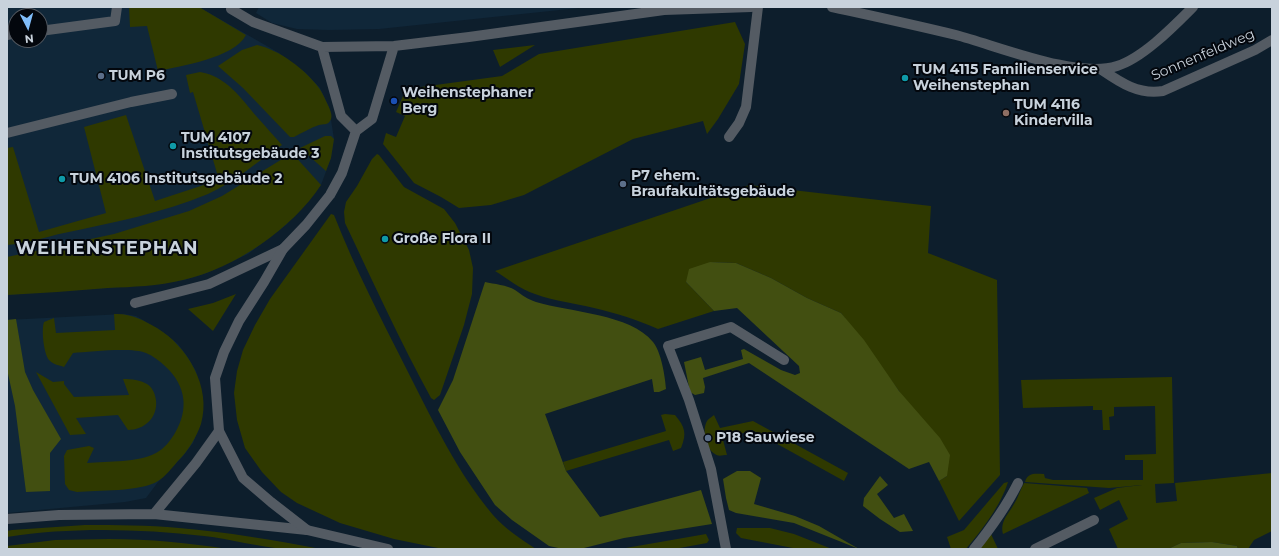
<!DOCTYPE html>
<html>
<head>
<meta charset="utf-8">
<style>
	body { margin:0 }
	#map { position:relative; width:1279px; height:556px; overflow:hidden; background:#0d1e2c; font-family:Montserrat,sans-serif }
	canvas { display:block }
	.frame { position:absolute; inset:0; border:8px solid #c8d2dc; pointer-events:none }
	.north { position:absolute; left:8px; top:8px; width:40px; height:40px; box-sizing:border-box; background:#03070d; border:1px solid #525860; border-radius:50%; rotate:174deg; font-size:11px; font-weight:700; line-height:16px; text-align:center; color:#c8d2dc }
	.north::after { content:''; display:block; margin:auto; width:14px; height:18px; background:#80bdfa; clip-path:polygon(50% 0,100% 100%,50% 72%,0 100%) }
</style>
</head>
<body>
<div id="map">
<canvas width="1279" height="556"></canvas>
<div class="frame"></div>
<div class="north">N</div>
</div>
<script>
const ctx = document.querySelector('canvas').getContext('2d');
ctx.lineJoin = 'round';
function fill(path, color) { ctx.fillStyle = color; ctx.fill(path, 'evenodd'); }
function strokePath(path, color, width, dash) { ctx.strokeStyle = color; ctx.lineWidth = width; ctx.lineCap = dash ? 'butt' : 'round'; ctx.setLineDash(dash || []); ctx.stroke(path); }
function drawText(font, color, halo, rows, align = 'center') {
  ctx.font = font + ' Montserrat,sans-serif'; ctx.lineWidth = 4; ctx.setLineDash([]); ctx.textBaseline = 'middle'; ctx.strokeStyle = halo; ctx.fillStyle = color; for (const [text, x, y, turn = 0] of rows) {
    ctx.save(); ctx.translate(x, y); ctx.rotate((+turn || 0) * Math.PI / 180); ctx.textAlign = isNaN(turn) ? turn : align; if (halo) ctx.strokeText(text, 0, 0); ctx.fillText(text, 0, 0); ctx.restore();
  }
}
fill(new Path2D(`
	M7 7H199L279 53 306 73 320 88 329 107 334 139 331 158 321 185 315 192 286 225 248 254 207 273 184 280 151 285 7 295ZM16 16H40V40H16Z
	M259 7H588L379 29 329 30 297 29 272 23 256 13Z
	M124 314 136 316 163 332 178 344 187 356 196 371 201 390 203 404 201 423 193 443 183 456 158 482 146 498 125 502 7 513V320Z`), '#102739');
fill(new Path2D(`
	M129 7H199L246 35C234 58 181 66 158 71L147 26 130 27Z
	M735 22 745 44 739 84 718 119 707 134 703 121 633 139 524 195 491 205 459 208 441 197 414 183 383 144 386 133 396 137 405 116 396 112 406 89 502 76 539 54Z
	M257 45C278 49 306 70 319 88 322 92 324 97 326 101 329 107 334 116 330 121 328 125 323 124 319 125 310 128 302 133 294 137H290L243 88 218 66 242 50Z
	M535 45 500 67 493 50Z
	M200 72C226 76 241 98 257 117 266 127 274 136 282 145 258 161 235 182 208 194 162 213 112 223 64 233 45 237 27 244 7 245V148L13 147 39 232 106 213 84 127 126 115 155 201 219 180 193 92 190 93 186 75Z
	M325 136H331L334 139 331 158 326 171 300 148Z
	M292 153 321 185C293 228 234 269 183 280 158 286 133 287 108 288 74 291 41 293 7 295V257L114 234 189 211 222 196Z
	M377 154 379 155 404 187 444 209 455 223 469 250 473 268 472 294 464 325 440 395 434 400 431 398C400 341 373 282 345 223L344 212 346 202 357 186 372 159Z
	M749 185 931 206 928 253 997 280 1000 475 959 521 939 481 947 476 899 391 841 313 807 298 771 278 736 263 710 262 686 282 714 311 658 329C638 320 616 313 594 308 574 303 554 301 535 294 520 289 508 279 495 271Z
	M331 214 334 215C355 269 382 320 408 372 433 421 457 472 493 515 505 529 521 539 536 549H443L394 539 340 523 297 503 281 492 262 472 245 448 237 420 234 393 237 371 243 350 255 325 270 299Z
	M236 294 213 331 188 309 213 303Z
	M114 314C131 313 143 320 157 328 187 346 212 387 201 424 196 438 188 451 177 462 172 468 165 477 158 481 141 492 97 490 77 492L69 490 65 484 64 456 67 450 89 446 94 448 87 463C109 461 137 463 156 453 165 448 170 441 175 433 189 409 186 386 166 367 160 361 153 356 146 353 131 347 90 352 73 353L64 367C59 365 54 365 49 360 44 354 41 330 44 322L54 318 56 333 115 330Z
	M36 372 53 382 64 381V384L74 397 129 395 123 379C132 379 140 380 147 384 153 388 155 394 156 400 158 418 144 430 128 430L118 415 76 418 86 434 70 435Z
	M1172 377 1174 483 1155 484 1156 503 1177 501 1175 483 1272 473V531L1254 540 1248 549H1238L1237 546 1212 542 1181 543 1168 549H1118L1109 529 1128 519 1119 500 1100 510 1094 498 1117 488 1142 485 1109 488 1025 482C1028 472 1035 474 1044 474L1045 478 1053 480H1143V460H1125V455L1156 454 1155 406 1114 407V416L1109 417 1110 430H1103L1102 410H1093V406L1023 408 1021 380Z
	M665 414 675 415C685 427 687 433 681 448L673 451 669 440 566 471 563 462 666 431 661 415Z
	M714 415 720 428 753 421 848 473 844 481 752 430 723 440 727 455C723 455 718 457 715 454 705 448 702 430 707 421 709 418 712 417 714 415Z
	M1008 482C1001 505 982 530 966 549H951L947 537 964 530 1004 483Z
	M1024 483 1087 488 1089 493 1003 534C1000 521 1008 515 1014 504 1018 498 1020 490 1024 483Z
	M85 525C116 525 148 525 179 528 227 532 274 540 321 549 309 549 297 550 285 549 258 547 231 539 204 536 139 529 72 527 7 537V531L12 530Z
	M737 528H770L794 534 832 549H798L741 538 736 533Z
	M706 534 709 540 707 543 674 549H620Z
	M991 534 998 549H979Z
	M109 539C149 539 189 543 228 549H7V546L55 540Z`), '#2f3900');
fill(new Path2D(`
	M710 262 736 263 771 278 807 298 841 313 864 340 899 391 940 438 950 455 947 476 939 481 929 462 909 469 749 363 703 378 705 387 704 393 695 395 690 392 684 362 701 357 705 370 743 359 741 350 744 349 781 370 795 375 800 373 799 366 737 308 714 311 686 282 689 269Z
	M485 282C494 284 507 285 515 290 522 295 527 299 536 302 569 312 631 314 653 342 661 352 665 375 666 389L659 392H654L652 379 545 414 566 471 600 517 701 490 712 524 624 538 584 548 563 549 549 546 512 520 495 505 460 452 438 410 453 380Z
	M16 319 25 372 33 390 61 439 50 453V491L26 492 15 406 7 369V320Z
	M737 471H750L761 478 754 504 795 516 819 526 859 549 794 523 736 513 729 510 726 498 723 479Z
	M880 476 888 485 877 494 894 518 904 514 913 531 900 532 880 519 863 506 864 498Z
	M1212 542 1237 546 1238 549H1168L1181 543Z`), '#424f11');
strokePath(new Path2D(`
	M40 31 115 21 117 7
	M7 35 16 33
	M7 133 131 102 172 94
	M729 137 739 123 746 107 758 7
	M135 303 209 284 283 249
	M154 514 196 463 219 431
	M7 519 59 515 154 514 307 530
	M726 549 711 469 689 400 668 346 731 327 784 360
	M974 549C991 528 1006 507 1018 483
	M1035 549 1094 520`), '#545b63', 10);
strokePath(new Path2D(`
	M832 7C873 16 915 25 956 35 998 46 1077 79 1117 66 1143 58 1174 26 1193 7
	M231 9 253 22 322 47 394 46 469 37 664 10 751 7
	M322 47 341 116 356 131
	M1102 70C1121 83 1139 95 1163 91L1255 50 1272 40
	M388 549 307 530 271 502 243 478 219 431 215 378 224 352 239 321 264 282 283 249 306 225 330 195 342 173 356 131 372 119 394 46`), '#545b63', 10);
for (const [x, y, r, color] of [
	[101,76,4,"#5c6f8a"],
	[905,78,4,"#0f9aa8"],
	[394,101,4,"#1a4fb4"],
	[1006,113,4,"#8d6e63"],
	[173,146,4,"#0f9aa8"],
	[62,179,4,"#0f9aa8"],
	[623,184,4,"#5c6f8a"],
	[385,239,4,"#0f9aa8"],
	[708,438,4,"#5c6f8a"]
]) { const dot = new Path2D(); dot.arc(x, y, r, 0, 2 * Math.PI); ctx.fillStyle = color; ctx.fill(dot); strokePath(dot, '#03070d', 1.5); }
drawText('14px', '#c8d2dc', '#03070d', [
	["Sonnenfeldweg",1203,55,-23]
]);
drawText('bold 14px', '#c8d2dc', '#03070d', [
	["TUM 4115 Familienservice",913,70],
	["Weihenstephan",913,86],
	["TUM P6",109,76],
	["Weihenstephaner",402,93],
	["Berg",402,109],
	["TUM 4116",1014,105],
	["Kindervilla",1014,121],
	["TUM 4107",181,138],
	["Institutsgebäude 3",181,154],
	["P7 ehem.",631,176],
	["Braufakultätsgebäude",631,192],
	["TUM 4106 Institutsgebäude 2",70,179],
	["Große Flora II",393,239],
	["P18 Sauwiese",716,438]
], 'left');
ctx.letterSpacing = '1px';
drawText('bold 18px', '#c8d2dc', '#03070d', [
	["WEIHENSTEPHAN",107,249]
]);
ctx.letterSpacing = '0px';
</script>
</body>
</html>
